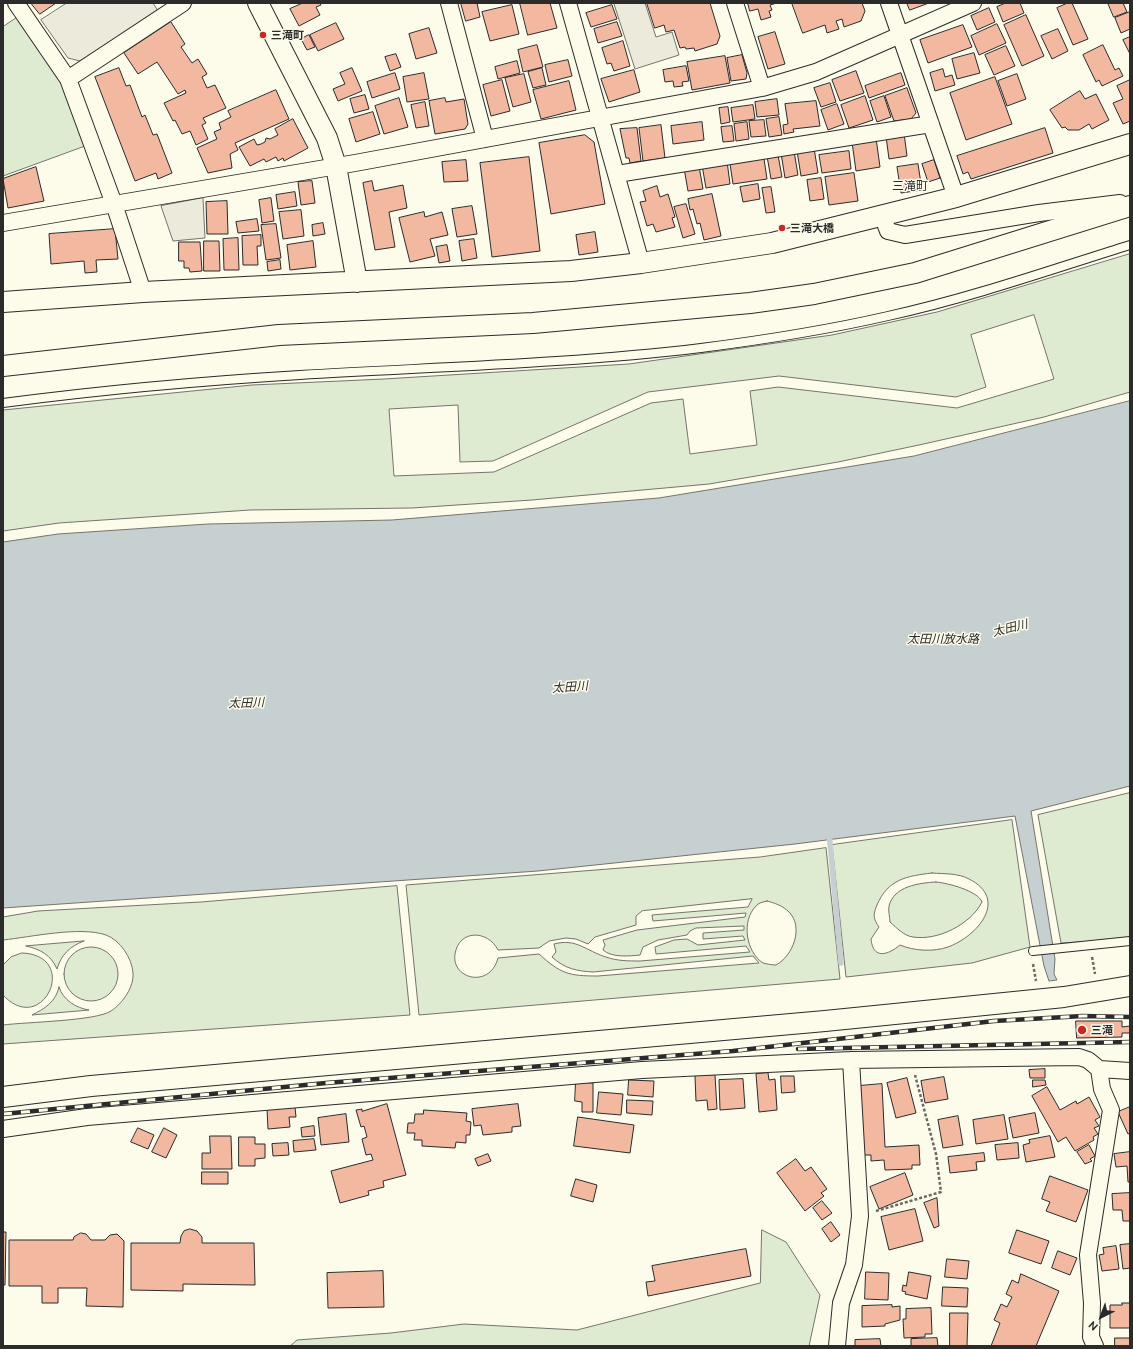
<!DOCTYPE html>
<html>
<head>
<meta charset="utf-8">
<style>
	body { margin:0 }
	#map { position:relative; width:1133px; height:1349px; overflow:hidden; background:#fdfbea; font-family:Ubuntu,sans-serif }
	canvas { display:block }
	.frame { position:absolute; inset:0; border:4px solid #2b2b2b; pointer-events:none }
	.north { position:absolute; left:1081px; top:1297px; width:40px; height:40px; -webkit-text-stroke:3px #fdfbea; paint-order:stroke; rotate:222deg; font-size:11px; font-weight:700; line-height:16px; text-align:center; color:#2b2b2b }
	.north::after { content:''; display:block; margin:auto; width:14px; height:18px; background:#2b2b2b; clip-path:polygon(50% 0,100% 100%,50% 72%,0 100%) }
</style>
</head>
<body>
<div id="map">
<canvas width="1133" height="1349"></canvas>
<div class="frame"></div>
<div class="north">N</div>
</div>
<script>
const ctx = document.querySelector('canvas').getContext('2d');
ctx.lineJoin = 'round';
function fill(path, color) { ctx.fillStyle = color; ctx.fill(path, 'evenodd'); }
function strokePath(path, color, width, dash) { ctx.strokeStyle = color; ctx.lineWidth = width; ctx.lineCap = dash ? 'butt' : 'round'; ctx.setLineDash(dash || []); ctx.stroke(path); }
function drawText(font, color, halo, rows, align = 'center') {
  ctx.font = font + ' Ubuntu,"Noto Sans JP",sans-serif'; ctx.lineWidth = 3; ctx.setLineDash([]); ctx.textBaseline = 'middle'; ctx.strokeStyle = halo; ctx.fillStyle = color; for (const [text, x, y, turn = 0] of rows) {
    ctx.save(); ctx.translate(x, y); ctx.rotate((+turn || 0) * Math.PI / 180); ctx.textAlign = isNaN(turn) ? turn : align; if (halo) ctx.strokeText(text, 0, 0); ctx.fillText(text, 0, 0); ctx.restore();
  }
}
const green = new Path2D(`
	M18 17 62 80 85 146 3 176V27Z
	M1130 254V392L1044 417 919 445 838 462 709 484 532 500 412 508 250 510 59 523 3 531V410L252 385 384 379 629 364 832 335 937 312ZM1034 315 1054 379 957 408 778 387 750 391 757 445 690 454 683 399 651 403 494 472 394 476 389 409 458 405 460 462 493 461 648 392 779 376 956 397 986 387 971 335Z
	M1130 793V937L1115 940 1061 943 1038 815Z
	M1012 820 1030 947 972 963 846 977 832 845ZM932 873C944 874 958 873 969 879 1009 899 978 936 948 947 934 952 914 951 900 945 888 955 873 960 871 939L879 927C873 919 873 914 877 905 888 879 907 876 932 873Z
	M826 848 840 979 419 1015 406 885 760 857ZM752 899 748 907 652 915 653 921 746 913 745 917 637 930 603 940 605 945 603 950C612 958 630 956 640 955L643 947 658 940 687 935 690 931 696 928 744 926V930L703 933V939L743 936 745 940 698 945 687 939 674 940 655 947 656 954 746 946 750 952 640 961C629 961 617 961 606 957 586 951 577 938 554 944L556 952 552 957C565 969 577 971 593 972L753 956 759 963 598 976C569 976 561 974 539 954L498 958C490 989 451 979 455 954 459 929 488 930 498 950L539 948 549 941 566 938 576 939 588 944 595 937 636 925V916L642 911ZM767 901C775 903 783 906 789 912 804 927 793 956 776 965 772 965 767 964 763 963 746 952 741 921 756 906 758 903 763 902 767 901Z
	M936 882C948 883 978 891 982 902 971 924 938 941 913 937 904 936 897 928 890 922 890 918 888 911 889 906 894 886 919 883 936 882Z
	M397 886 410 1015 3 1044V1025C26 1022 96 1021 111 1011 123 1003 134 987 133 973 132 958 120 940 106 935 80 926 31 937 3 940V917L38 911 201 902Z
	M84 941C70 946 61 955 57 969 51 955 40 949 26 946Z
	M64 974a27 27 0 1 1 54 0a27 27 0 1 1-54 0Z
	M22 953C81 955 43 1038 3 995V965L11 957Z
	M59 987C63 1000 76 1008 89 1010L32 1015C44 1009 56 1002 59 987Z
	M762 1230 786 1242 820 1295 809 1346H290L297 1340 391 1333 464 1324 577 1330 760 1283Z`);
fill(green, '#deebd1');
strokePath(green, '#74746e', 1);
const parking = new Path2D(`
	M67 3H153L158 11 80 61 68 58 41 20Z
	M617 3H645L656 37 672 32 679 55 635 69 614 4Z
	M203 198 205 238 173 241 161 206Z`);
fill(parking, '#eceadb');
strokePath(parking, '#74746e', 1);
const water = new Path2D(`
	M1130 401V786L1031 811 1055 959 1054 974 1057 980 1049 981 1044 966 1015 816 795 844 538 871 3 908V542L58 534 208 524 392 520 659 498 914 456Z`);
fill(water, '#c7d0d0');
strokePath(water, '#74746e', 1);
strokePath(new Path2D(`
	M829 832 841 963`), '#c7d0d0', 5.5);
const building = new Path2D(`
	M31 3H56L40 14Z
	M303 3H320L321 5 316 7 320 15 299 26 290 9Z
	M461 3H477L480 17 466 21Z
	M520 3H550L557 28 528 35Z
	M647 3H710L720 36 717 44 695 51 694 48 686 49 685 47 680 48 674 30 666 32 664 25 655 28Z
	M748 3H777L770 5 772 10 769 11 771 17 761 20 758 9 750 11Z
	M792 3H862L865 11 861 21 844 27 842 19 836 21 839 29 827 33 825 25 803 33Z
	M907 3H929L910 10Z
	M1006 3H1020L1024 13 1003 22 997 7Z
	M1068 3H1072L1088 39 1073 45 1057 8Z
	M1108 3H1123L1127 12 1114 17Z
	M512 5 519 34 490 41 482 12Z
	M612 5 617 19 591 27 586 13Z
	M989 8 995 22 977 30 971 16Z
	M1130 12V29L1121 33 1115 18Z
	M1026 15 1044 56 1022 66 1004 25Z
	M171 22 185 44 181 47 192 63 198 59 207 74 202 77 207 88 215 85 226 108 203 118 206 123 202 125 208 139 196 145 190 131 182 134 175 120 173 121 164 103 186 93 185 90 178 94 157 62 138 74 124 53Z
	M617 22 622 36 598 43 594 29Z
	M336 23 344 39 318 51 310 35Z
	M997 24 1006 43 979 55 971 36Z
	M963 25 972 47 928 63 920 40Z
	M429 28 437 53 416 59 409 34Z
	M1058 29 1068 51 1052 59 1041 36Z
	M775 32 785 64 768 69 758 37Z
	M309 35 315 47 307 50 301 39Z
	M1130 37V54L1123 40Z
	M623 41 630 66 614 71 611 63 607 64 602 48Z
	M537 45 543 67 523 72 518 50Z
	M1103 45 1115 70 1119 68 1123 76 1102 86 1099 80 1096 82 1083 55Z
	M1006 46 1015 66 994 75 985 55Z
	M974 53 980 73 957 79 952 59Z
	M396 54 401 67 390 71 385 57Z
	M742 55 747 73 746 79 731 81 727 58Z
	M725 56 730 83 692 90 687 62Z
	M568 60 572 76 549 82 545 65Z
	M517 61 520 73 498 79 495 67Z
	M686 66 689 81 682 82 683 86 674 87 673 81 665 82 663 70Z
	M119 68 126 86 130 85 142 117 145 115 153 135 157 134 172 173 158 179 156 173 135 181 95 77Z
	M352 68 362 91 338 101 333 89 345 84 340 73Z
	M542 68 546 85 533 88 528 72Z
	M943 69 945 77 952 75 955 85 935 91 930 73Z
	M634 70 640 92 609 102 601 79Z
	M856 71 864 93 840 101 832 80Z
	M395 73 400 89 372 98 367 82Z
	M424 73 429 99 407 102 403 77Z
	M901 73 905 85 869 98 865 86Z
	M524 74 531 102 513 107 505 78Z
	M1017 74 1026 99 1007 106 998 81Z
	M995 77 1012 124 966 140 950 93Z
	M502 80 510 111 491 116 483 85Z
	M1130 80V121L1123 124 1113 103 1123 99 1117 86Z
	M569 81 576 110 541 119 533 90Z
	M830 83 836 102 821 107 814 88Z
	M907 88 916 113 911 119 894 121 885 96Z
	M276 90 289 119 235 143 238 150 230 154 232 168 208 173 197 148 217 139 214 132 221 129 219 123 231 117 228 111Z
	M1080 91 1085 99 1096 94 1109 120 1092 129 1089 124 1079 130H1068L1065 127 1062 128 1050 110Z
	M365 95 369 109 354 113 350 99Z
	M865 96 873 120 849 128 841 105Z
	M884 96 891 117 877 122 870 101Z
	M399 98 408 127 384 134 375 106Z
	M445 98 446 102 464 99 468 124 465 129 435 134 429 101Z
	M777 99 779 115 757 117 755 102Z
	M816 101 820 126 793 129 794 132 784 134 783 125 788 124 785 104Z
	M425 102 429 126 416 128 411 105Z
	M837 104 844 124 828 130 821 110Z
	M753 105 755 119 733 122 731 108Z
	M728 107 730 122 721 124 719 108Z
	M373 112 380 134 356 142 349 119Z
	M779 117 782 135 769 137 766 119Z
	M293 119 308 148 284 161 283 158 278 161 276 157 266 162 264 159 250 166 239 147 254 139 257 145 261 144 265 142 266 138 270 139 278 135 275 129Z
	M764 120 766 136 751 137 749 121Z
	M702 122 704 140 673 144 671 126Z
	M747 122 749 139 736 141 734 124Z
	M661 125 665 158 643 161 639 128Z
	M732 126 734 141 723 142 721 127Z
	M637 128 641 161 630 163 629 158H626L620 129Z
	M1045 128 1053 153 971 179 968 172 963 174 957 156Z
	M904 133 907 156 889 159 886 136Z
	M585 135 594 142 605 204 551 214 539 143Z
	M876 138 880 167 856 171 852 142Z
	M814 148 818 173 801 176 797 151Z
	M794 151 798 175 785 178 781 153Z
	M849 151 851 169 822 173 819 155Z
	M778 155 782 177 771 179 767 156Z
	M529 157 540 251 492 257 480 163Z
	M764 159 767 179 733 184 730 164Z
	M466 160 468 181 444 182 442 162Z
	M934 160 940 178 928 182 922 164Z
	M727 161 730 184 706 188 702 165Z
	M918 164 922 190 901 193 897 167Z
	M699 166 703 189 688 191 684 168Z
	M36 167 44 201 8 208 3 179Z
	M854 173 858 201 829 205 825 177Z
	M821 178 824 199 810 201 807 180Z
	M312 181 315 203 301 205 298 182Z
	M372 181 374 191 403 185 407 208 389 212 395 247 375 250 363 183Z
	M758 184 760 199 743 202 740 187Z
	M657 186 660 197 668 194 675 217 672 218 675 227 656 232 653 224 647 226 640 202 646 201 643 191Z
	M771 187 775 212 766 213 762 188Z
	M295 192 297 206 278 209 276 195Z
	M712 194 721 236 704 240 700 223 697 224 693 209 690 210 688 199Z
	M271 198 274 221 262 223 259 200Z
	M227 201 228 234H207L206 202Z
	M686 204 695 234 683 238 674 207Z
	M472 206 477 234 457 237 452 209Z
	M301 210 304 236 283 239 279 212Z
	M424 212 425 217 442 212 448 235 430 239 435 256 410 262 399 218Z
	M257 219 259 231 238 233 236 222Z
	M323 223 325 234 313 236 312 225Z
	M276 224 281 258 266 260 261 225Z
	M115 229 118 259 96 260 97 272 85 273 84 261 51 264 49 234Z
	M595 232 598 252 579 255 576 235Z
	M261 235V246H257L258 265H243L242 236Z
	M238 238 239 270H224L223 239Z
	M474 239 477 258 462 261 459 241Z
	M204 241H219L220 271H204Z
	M313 241 316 267 290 270 287 245Z
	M179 242H200L202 271 190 272 189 268H184V261H179Z
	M447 245 450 261 439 263 436 247Z
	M280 260 281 269 268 271 267 262Z
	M1076 1021H1122V1027L1130 1026V1033H1122V1037L1077 1038Z
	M1045 1069V1078H1030L1029 1070Z
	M768 1073 769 1080 775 1079 777 1110 759 1112 756 1074Z
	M715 1075 717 1109 708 1110 707 1100 696 1101 695 1076Z
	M781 1076H794L795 1092 782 1093Z
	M944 1077 948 1099 925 1103 921 1081Z
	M907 1078 916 1113 896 1118 887 1083Z
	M743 1079 745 1108 720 1110 719 1080Z
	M629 1080 654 1081 653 1097 628 1095Z
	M1033 1080H1045L1046 1085 1033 1087Z
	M576 1082 593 1083V1112H582V1102L575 1101Z
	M882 1084 885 1147 919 1145 920 1165H912V1169L885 1170 884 1160 871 1161V1155H863L859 1086Z
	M1047 1087 1060 1110 1076 1101 1077 1104 1089 1097 1100 1117 1095 1120 1099 1126 1094 1128 1098 1134 1093 1137 1094 1140 1075 1151 1066 1137 1058 1142 1032 1096Z
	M599 1092 623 1094 621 1115 597 1113Z
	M627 1100 653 1101 652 1115 627 1113Z
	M387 1104 406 1175 383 1181 384 1187 368 1191 369 1195 340 1203 331 1171 373 1160 371 1154 366 1155 362 1139 367 1137 364 1126 361 1127 356 1110 362 1109V1111Z
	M518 1104 521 1126 512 1127V1132L483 1135 481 1125 474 1126 472 1109Z
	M295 1107 296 1117H289L290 1127 268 1129 267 1109Z
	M1130 1107V1133L1128 1134 1118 1112Z
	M424 1110 467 1113 466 1121 471 1122 470 1135H466V1143L456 1142 455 1148 422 1146V1140H414L415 1133H407L408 1123H414L415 1114H423Z
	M1035 1113 1039 1133 1013 1138 1009 1118Z
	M346 1114 349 1142 321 1145 318 1118Z
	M1004 1115 1008 1139 976 1144 973 1120Z
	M958 1116 963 1145 943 1148 938 1120Z
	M578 1117 634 1125 630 1153 574 1146Z
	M314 1126 315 1136 302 1137 301 1128Z
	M138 1128 154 1135 148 1149 131 1142Z
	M164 1128 177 1135 166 1158 152 1152Z
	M210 1136H231L232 1169H202V1153H210Z
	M1050 1136 1055 1157 1026 1162 1023 1145 1030 1143 1029 1140Z
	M239 1137H255V1144H265V1158L255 1159V1166H239Z
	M314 1139 316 1150 294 1152 293 1141Z
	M288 1143 289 1155 273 1156 272 1144Z
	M1018 1143 1019 1158 997 1160 995 1145Z
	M1089 1145 1095 1156 1090 1159 1092 1161 1085 1164 1077 1152Z
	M1130 1152V1182H1128L1127 1166 1116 1167 1114 1154Z
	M984 1153 985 1161 976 1162 977 1170 950 1173 948 1157Z
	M488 1154 491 1161 478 1166 475 1159Z
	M796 1159 805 1171 811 1167 827 1189 821 1193 824 1196 805 1211 777 1173Z
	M202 1172H228V1184H202Z
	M905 1173 913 1195 879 1209 870 1187Z
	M1050 1176 1088 1190 1076 1222 1046 1211 1050 1202 1042 1199Z
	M576 1179 597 1185 593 1202 571 1196Z
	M1130 1193V1221H1123L1122 1210H1113L1112 1194Z
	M937 1198 939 1226 934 1228 924 1203Z
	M822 1201 832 1213 822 1220 813 1208Z
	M915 1209 923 1241 889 1250 881 1217Z
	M831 1222 840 1235 831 1242 822 1229Z
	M190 1229 197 1231 202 1237V1243H254L255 1285 183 1284V1291L131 1290V1243H180L181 1236 184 1231Z
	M1017 1230 1049 1241 1041 1264 1009 1253Z
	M3 1232H6L5 1285H3Z
	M81 1233 86 1234 91 1240H105L110 1235 117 1234 124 1241 123 1307 86 1306 87 1288H58V1303H42V1286H9V1240H73L74 1237Z
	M1130 1244V1268L1123 1269 1120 1245Z
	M1116 1246 1119 1269 1102 1271 1099 1255 1104 1254 1103 1248Z
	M746 1249 751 1276 648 1296 646 1282 655 1281 652 1266Z
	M1058 1251 1077 1258 1070 1275 1052 1268Z
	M947 1259 969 1261 967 1279 945 1277Z
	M383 1271 384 1307 328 1308 327 1273Z
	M866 1272 889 1273 888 1300 865 1299Z
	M909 1272 931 1276 927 1299 905 1294 906 1292 902 1291 903 1285 906 1286Z
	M1021 1274 1059 1291 1036 1346H991L1000 1323 994 1320 1001 1304 1007 1307 1012 1297 1006 1294 1012 1280 1018 1283Z
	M943 1287 968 1288 967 1307 942 1306Z
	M1122 1303H1130V1328H1110V1305H1122Z
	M892 1305V1307L900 1306V1320L885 1324V1326L862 1327V1306Z
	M931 1308 932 1334H925V1337L904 1338 903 1319H906V1309Z
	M950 1313H968L967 1346H950Z
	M937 1338 938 1346H911V1339Z
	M1115 1338H1130V1346H1115Z
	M880 1339 881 1346H855V1340Z`);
fill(building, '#f2b8a0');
strokePath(building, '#2b2b2b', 1);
const service = new Path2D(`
	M3 403C102 390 201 381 300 375 434 367 568 364 701 348 763 340 827 330 888 316 970 298 1050 270 1130 245
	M1033 951 1130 941`);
const minor = new Path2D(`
	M16 3 68 79 114 204 143 292
	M449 3 485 139
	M568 3 641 263
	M735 3 762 88
	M889 3 956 197
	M68 79 183 3
	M617 174 931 124
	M882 215 888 231 905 235 1039 213 1120 203
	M3 223 355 163 762 88 816 72 973 3
	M3 1129 87 1117 642 1070 851 1060 1079 1057 1088 1060 1099 1069 1130 1071
	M837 1346 841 1303 854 1265 860 1216 851 1060
	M1095 1346 1091 1337 1092 1303 1088 1255 1111 1110 1102 1089 1099 1069`);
const tertiary = new Path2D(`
	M258 3 327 138 336 166 357 282
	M3 302 143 292 571 271 641 263 772 243 956 197 1130 144
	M3 366 279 335 533 323 750 303 814 294 915 273 1130 206
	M3 1097 91 1086 825 1021 1064 997 1130 986`);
strokePath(service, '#2b2b2b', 10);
strokePath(minor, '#2b2b2b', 18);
strokePath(tertiary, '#2b2b2b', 22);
strokePath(new Path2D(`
	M1092 957 1095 974
	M1033 964 1036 981
	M876 1211 941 1192 936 1154 915 1075`), '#6a6964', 2.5, [3, 2]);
strokePath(service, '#fdfbea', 8);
strokePath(minor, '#fdfbea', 16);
strokePath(tertiary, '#fdfbea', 20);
const rail = new Path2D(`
	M798 1049 1130 1042
	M3 1114 326 1083 733 1051 994 1021 1083 1016 1130 1017`);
strokePath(rail, '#2b2b2b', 4.5);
strokePath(rail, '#fdfbea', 3, [9]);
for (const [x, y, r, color] of [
	[263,35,4,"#c62828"],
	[782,228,4,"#c62828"],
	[1082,1030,5,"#c62828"]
]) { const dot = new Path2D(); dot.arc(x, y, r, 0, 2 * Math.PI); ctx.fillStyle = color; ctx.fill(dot); strokePath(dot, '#fdfbea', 1.5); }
drawText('bold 11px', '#2b2b2b', '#fdfbea', [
	["三滝町",271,35],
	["三滝大橋",790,228],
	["三滝",1091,1030]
], 'left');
drawText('12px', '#2b2b2b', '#fdfbea', [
	["三滝町",910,186]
]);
drawText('italic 12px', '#2b2b2b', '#fdfbea', [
	["太田川",1010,628,-14],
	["太田川放水路",943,639],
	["太田川",570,687,-4],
	["太田川",246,703,-2]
]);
</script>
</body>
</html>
